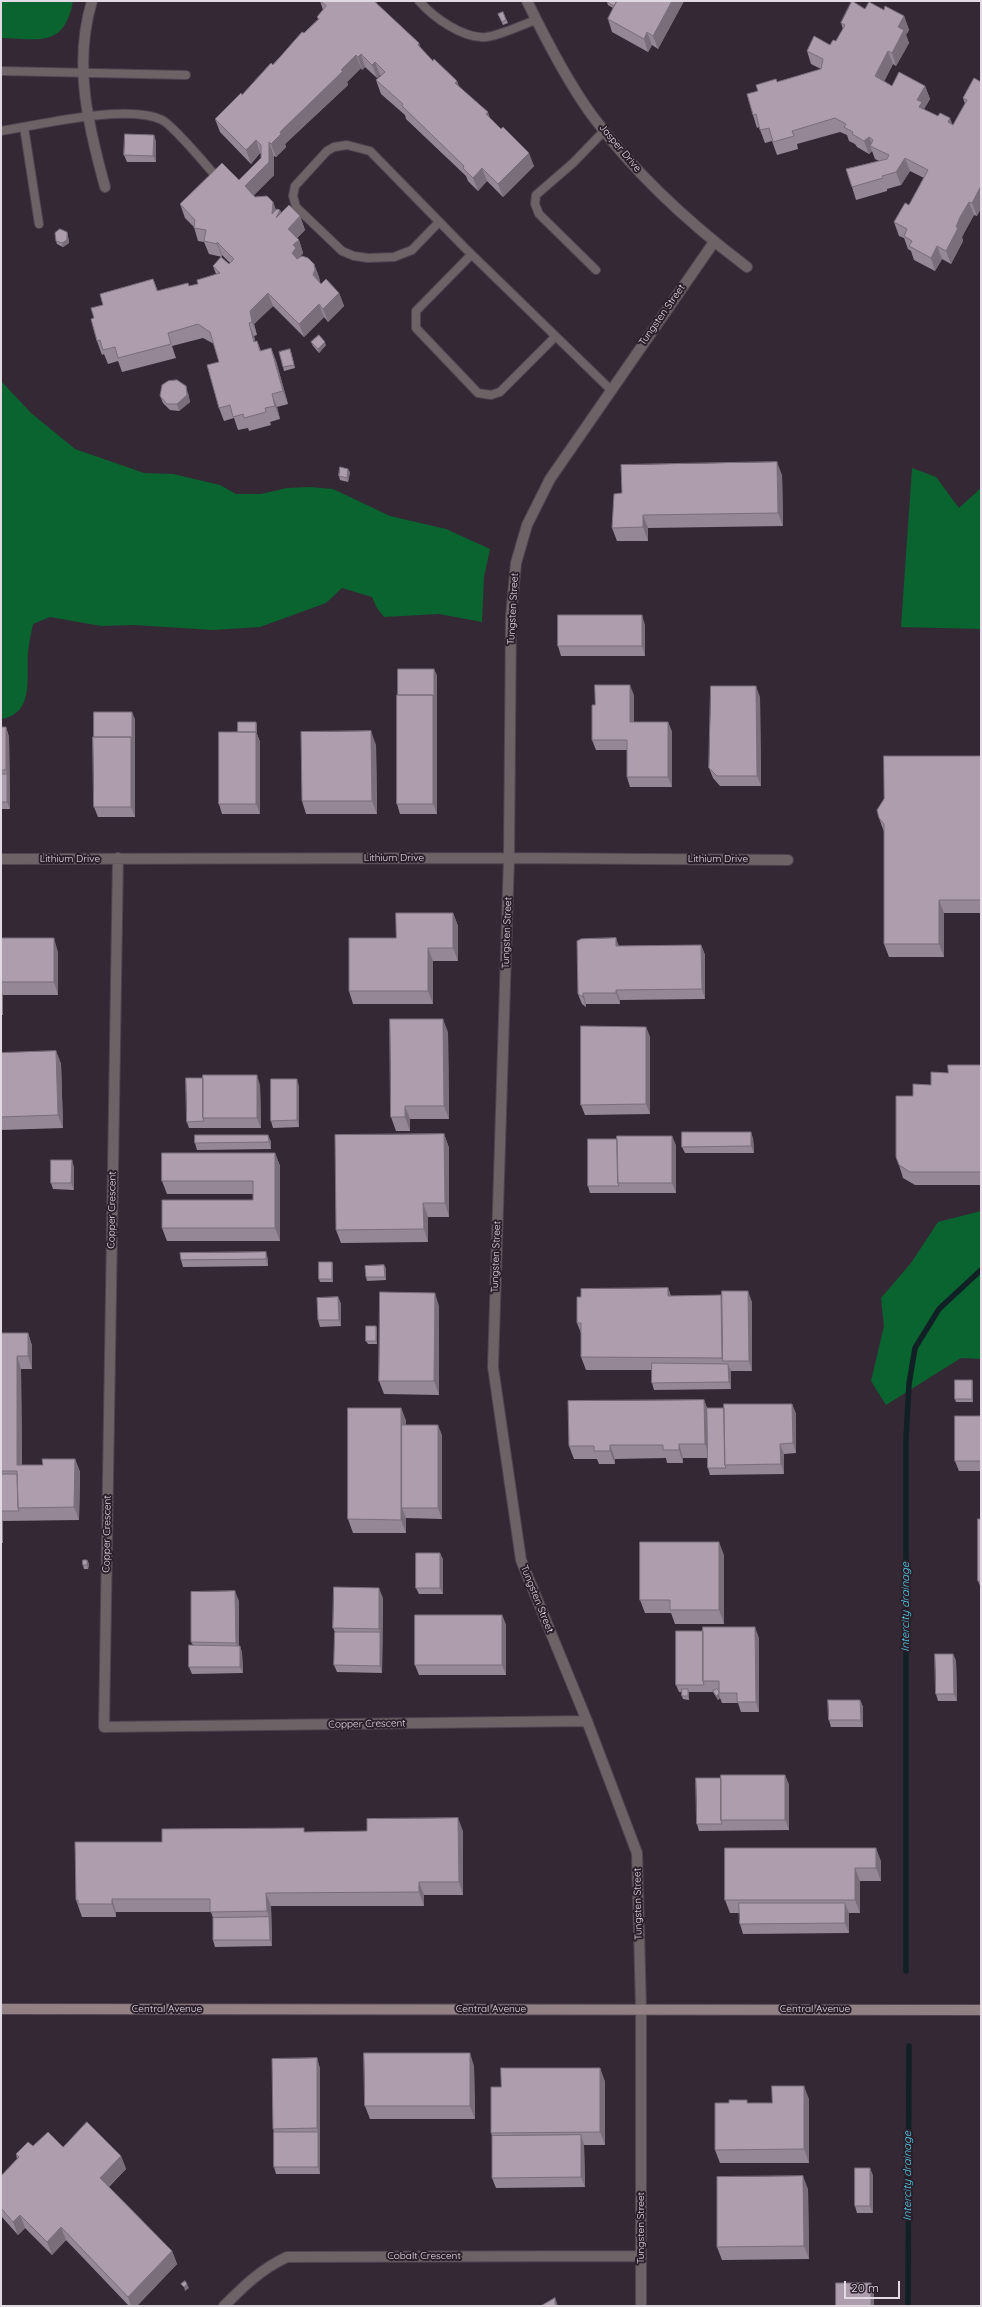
<!DOCTYPE html>
<html>
<head>
<meta charset="utf-8">
<style>
	body { margin:0 }
	#map { position:relative; width:982px; height:2307px; overflow:hidden; background:#352835; font-family:Quicksand,sans-serif }
	canvas { display:block }
	.frame { position:absolute; inset:0; border:2px solid #e2dae2; pointer-events:none }
	.scale { position:absolute; left:844px; top:2281px; width:56px; height:18px; box-sizing:border-box; border:2px solid #e2dae2; border-top:0; padding-left:5px; font-size:12px; line-height:14px; white-space:nowrap; color:#e2dae2; -webkit-text-stroke:3px #2b1f2b; paint-order:stroke }
</style>
</head>
<body>
<div id="map">
<canvas width="982" height="2307"></canvas>
<div class="frame"></div>
<div class="scale">20 m</div>
</div>
<script>
const ctx = document.querySelector('canvas').getContext('2d');
ctx.lineJoin = 'round';
function fill(path, color) { ctx.fillStyle = color; ctx.fill(path, 'evenodd'); }
function strokePath(path, color, width, dash) { ctx.strokeStyle = color; ctx.lineWidth = width; ctx.lineCap = dash ? 'butt' : 'round'; ctx.setLineDash(dash || []); ctx.stroke(path); }
function drawText(font, color, halo, rows, align = 'center') {
  ctx.font = font + ' Quicksand,sans-serif'; ctx.lineWidth = 4; ctx.setLineDash([]); ctx.textBaseline = 'middle'; ctx.strokeStyle = halo; ctx.fillStyle = color; for (const [text, x, y, turn = 0] of rows) {
    ctx.save(); ctx.translate(x, y); ctx.rotate((+turn || 0) * Math.PI / 180); ctx.textAlign = isNaN(turn) ? turn : align; if (halo) ctx.strokeText(text, 0, 0); ctx.fillText(text, 0, 0); ctx.restore();
  }
}
fill(new Path2D(`
	M1 1H73C64 48 40 39 1 38Z
	M1 381 31 413 75 449 144 473 173 474 220 485 236 494H261L287 488 310 487 333 489 390 516 446 529 490 549 484 577 482 622 439 614 384 617 377 608 372 597 342 588 326 603 260 627 213 630 134 625 101 626 50 617 33 624C31 633 29 643 28 652 26 677 35 714 1 719Z
	M912 468 936 477 959 508 981 488V629L901 627Z
	M981 1211V1359L961 1358 886 1405 871 1381 884 1326 881 1298 911 1263 938 1222Z`), '#096430');
strokePath(new Path2D(`
	M906 1971V1438L909 1384 915 1348 939 1309 981 1270
	M908 2306 909 2046`), '#102024', 5.5);
const service = new Path2D(`
	M419 1C433 17 463 39 486 37 502 35 521 25 536 20
	M1 71 186 75
	M24 127 39 224
	M1 131C39 125 128 103 162 120 174 126 204 163 215 175
	M439 222 412 250 394 257 368 258 354 256 342 251 296 207 293 196 295 186 327 151 334 147 347 145 370 151 465 248 611 390
	M471 255 416 311V328L478 393 491 395 500 392 555 337
	M596 270 539 214 535 204 536 195 573 163 605 130`);
const minor = new Path2D(`
	M92 1C73 64 88 125 105 187
	M527 1C546 40 566 79 591 114 634 173 690 224 747 267
	M118 858 104 1727 587 1721
	M1 859 509 858 788 860
	M224 2306C244 2286 261 2269 287 2257L641 2256
	M641 2306V2009L637 1853 587 1721 521 1560 493 1367 509 858 511 617 516 563 527 525 550 479 714 242`);
const secondary = new Path2D(`
	M1 2009 981 2010`);
strokePath(service, '#514451', 10);
strokePath(minor, '#514451', 12);
strokePath(secondary, '#514451', 12);
strokePath(service, '#6d6366', 8);
strokePath(minor, '#6d6366', 10);
strokePath(secondary, '#918185', 10);
fill(new Path2D(`
	M320 1H376L377 4 433 61 457 81 459 87 490 119 534 166 503 197 487 181 478 191 468 181 466 176 406 119 405 115 381 94 376 80 381 76 380 75 377 78 365 67 362 70 361 68 347 82 348 85 285 144 286 147 276 157 274 156V175L254 195 255 197 273 202 276 210H280L281 213 300 216 305 230 297 238 299 240 303 253 300 257 314 264 319 277 320 282 321 284 339 293 344 306 328 322 324 317 304 337 273 306 254 324 257 335 254 336 255 341H257L261 351 271 348 276 361 288 404 277 407 280 419 270 422 271 425 249 431 248 428 238 430 234 418 224 421 219 408V362L214 344 203 338 172 346 176 358 122 372 118 361 108 364 104 354 102 355 97 341 94 318 153 279 158 291 189 286 198 284 216 274 213 266 229 264 230 263 222 255V257L209 254 204 242 198 241 194 227 185 218 180 204 239 180 261 158V154L260 153 251 164 220 132 215 119 242 95 318 19 317 17 323 10Z
	M684 1 658 49 652 45 648 52 612 32 608 19 613 8 608 5 607 2Z
	M865 9 884 10 904 16 909 30 906 35 909 43 896 66 893 64 884 81 892 86H925L930 99 924 109 925 110 953 125 965 104 963 98 974 78 977 216 974 215 965 231 962 237 963 241 951 264 942 259 935 271 914 260 911 251 908 249 904 238 899 236 894 222 909 205 924 178 910 171 901 185 887 189V191L856 200 852 187 879 161 875 159 872 151 869 154 857 147 855 144 849 141 847 135 840 132 797 144 798 149 777 155 772 141 765 143 759 127 757 128 753 115 777 82 821 69 811 64 807 51 830 45 836 41 843 29 841 23Z
	M503 12 508 23 503 25 498 14Z
	M154 135 156 142V162H127L124 155Z
	M67 232 68 236 69 243 63 247 57 244 56 241Z
	M311 342 326 345 319 353 313 346Z
	M291 352 295 368 284 371 283 367Z
	M188 393 190 402 179 411 170 410 163 403 160 396Z
	M350 472 348 482 340 480 339 476Z
	M782 475 783 526 648 528V541H617L612 528 622 493Z
	M645 625V656H561L558 646Z
	M434 669 437 676V814H400L397 804 398 695Z
	M634 695V722H668L672 732V787H630L627 777V750H596L592 740 595 705Z
	M760 697 761 786H720L713 778 709 768Z
	M135 719V817H98L94 807V737Z
	M256 722 257 726V734L260 742V814H222L219 804 238 732Z
	M1 727H6L9 737 10 809H1Z
	M376 745 377 814H306L302 801Z
	M981 756V913H944V957H889L884 944V832L879 818Z
	M453 913 458 926V961H433V1004H353L349 991 396 938Z
	M1 938 58 952V995H3V1015H1Z
	M701 945 705 955V999L620 1000V1004H586V1007L582 1004 578 994 619 946Z
	M646 1027 650 1037V1114L585 1115 581 1105Z
	M448 1032 449 1119H410V1131H396L391 1117Z
	M56 1051 61 1064 63 1128 1 1130V1053Z
	M981 1065V1185H915L903 1178 899 1165 913 1096 948 1073Z
	M260 1085 261 1128H189L187 1122Z
	M299 1086V1127L273 1128 271 1121Z
	M444 1134 449 1148V1217H428V1242L341 1243 336 1230Z
	M268 1135 271 1142V1149L197 1150 195 1143Z
	M672 1136 676 1146V1193H590L588 1186 617 1139Z
	M753 1138 754 1153H685L682 1147Z
	M275 1153 280 1166V1241H167L162 1228 253 1200V1194H167L162 1181Z
	M74 1167V1190L53 1189 51 1183Z
	M268 1259V1266L183 1267 181 1260Z
	M332 1262 333 1265V1282H320L319 1279Z
	M386 1268V1280L367 1281 366 1277Z
	M668 1288 671 1296 722 1298 752 1302V1371H731V1389L654 1390 652 1383V1370H586L581 1357V1333L577 1323 581 1297Z
	M338 1297 341 1304V1326L320 1327 318 1320Z
	M439 1306V1395L384 1394 379 1381Z
	M376 1326 377 1329V1344H368L366 1341Z
	M1 1333H28L32 1346V1369H21L22 1465H43L75 1459 80 1472 79 1520 3 1521V1543H1Z
	M972 1380 973 1383V1402H956L955 1399Z
	M704 1400 707 1408H724L792 1404 796 1414V1453L784 1454V1474L710 1475 708 1468 707 1458H683V1463H667L666 1458 615 1459V1464H599L597 1459H574L569 1446Z
	M401 1408 406 1421V1425L442 1435V1519L406 1518V1533H353L348 1519Z
	M981 1416V1471H959L955 1461Z
	M981 1519V1588L978 1581Z
	M724 1555V1624H675L671 1613H645L640 1600Z
	M443 1559V1594H419L416 1588Z
	M87 1560 89 1564 88 1569H84L83 1565Z
	M383 1598 382 1673 337 1672 334 1665 335 1632 333 1628Z
	M239 1601V1646H240L242 1653 243 1673 192 1674 189 1667 193 1645 191 1642Z
	M502 1615 506 1625V1675H419L415 1665Z
	M759 1638V1712H741L738 1703H722L720 1698 718 1700 713 1692H689V1700L683 1699 682 1696V1692H679L676 1685Z
	M953 1654 956 1661 957 1701H938L936 1694Z
	M860 1700 863 1707V1727H831L829 1720Z
	M785 1775 789 1785V1830L699 1831 697 1824 721 1778Z
	M463 1831V1895H424V1906H271L272 1946 215 1947 213 1940V1918L211 1912H116V1917H82L76 1900 162 1842 305 1832Z
	M881 1861V1881H860V1913H849V1933L743 1934 740 1924V1913H730L725 1900Z
	M317 2058 320 2069V2174H276L274 2167V2132L273 2129Z
	M474 2066 475 2119H370L365 2106Z
	M600 2068 605 2082V2145H584L585 2187 496 2188 492 2178V2136L491 2133 501 2087Z
	M809 2099V2163H720L715 2150 748 2103H772Z
	M33 2146 121 2156 126 2169 109 2187 172 2251 177 2264 137 2306H129L66 2240 52 2255 25 2228 18 2235 1 2216V2176L17 2159 16 2154Z
	M873 2175V2213H857L855 2206Z
	M808 2189 809 2259 722 2260 717 2247Z`), '#958795');
fill(new Path2D(`
	M672 1H684L658 49 653 36Z
	M904 16 909 30 906 35 909 43 896 66 892 53 898 27Z
	M647 32 652 45 648 52 644 39Z
	M419 43 424 57 418 45Z
	M888 51 893 64 880 90 875 76Z
	M361 54 365 67 362 70 358 57Z
	M356 55 361 68 347 82 348 85 285 144 286 147 276 157 271 144 280 132Z
	M375 62 380 75 377 78 372 65Z
	M457 81 462 95 455 83Z
	M925 86 930 99 924 109 927 116 924 120 917 100Z
	M488 112 493 126 486 114Z
	M950 118 955 131 948 122Z
	M154 135 156 142V162L153 156Z
	M869 137 873 147 870 146 872 151 869 154 864 141Z
	M256 140 260 153 251 164 246 150Z
	M269 142 274 156V175L249 200 245 186 269 162Z
	M529 153 534 166 503 197 498 184Z
	M905 158 910 171 901 185 896 172Z
	M482 168 487 181 478 191 473 178Z
	M981 186V209L977 216 972 203Z
	M273 202 277 215 280 210 284 223 272 214Z
	M969 202 974 215 962 237 963 241 951 264 946 251 960 217Z
	M300 216 305 230 293 242 288 229Z
	M67 232 68 236 69 243 63 247 62 243Z
	M299 240 303 253 300 257 301 261 297 266 292 253 293 245Z
	M217 242 222 255V257L217 244Z
	M937 246 942 259 935 271 931 258Z
	M314 264 319 277 320 283 313 275Z
	M268 293 273 306 254 324 257 335 252 322 250 311Z
	M339 293 344 306 328 322 323 309Z
	M319 304 324 317 304 337 299 324Z
	M249 323 254 336 259 355 254 342Z
	M325 342 326 345 319 353 318 349Z
	M271 348 276 361 288 404 283 391Z
	M186 386 188 393 190 402 179 411 177 404Z
	M272 394 277 407 280 419 275 406Z
	M777 462 782 475 783 526 778 513Z
	M348 469 350 472 348 482 347 478Z
	M643 515 648 528V541L643 527Z
	M642 615 645 625V656L642 646Z
	M434 669 437 676V814L433 804V695Z
	M630 685 634 695V732L630 722Z
	M756 686 760 697 761 786 757 776Z
	M132 712 135 719V817L131 807V737Z
	M256 722 257 726V734L260 742V814L256 804Z
	M668 722 672 732V787L668 777Z
	M6 727 9 737 10 809 7 802V774L6 770Z
	M371 731 376 745 377 814 372 801Z
	M939 900 944 913V957L939 944Z
	M453 913 458 926V961L453 948Z
	M54 938 58 952V995L54 982Z
	M616 938 620 949 616 946Z
	M701 945 705 955V999L702 989Z
	M428 948 433 961V1004L428 991Z
	M616 990 620 1000V1004L616 993Z
	M1 991 3 995V1015L1 1011Z
	M583 993 586 1004V1007L583 997Z
	M443 1019 448 1032 449 1119 444 1106Z
	M646 1027 650 1037V1114L646 1104Z
	M56 1051 61 1064 63 1128 58 1115Z
	M257 1075 260 1085 261 1128 257 1118Z
	M297 1079 299 1086V1127L297 1120Z
	M405 1106 410 1119V1131L405 1117Z
	M751 1132 753 1138 754 1153 751 1146Z
	M444 1134 449 1148V1217L445 1203Z
	M268 1135 271 1142V1149L269 1142Z
	M672 1136 676 1146V1193L672 1183Z
	M275 1153 280 1166V1241L275 1228Z
	M72 1160 74 1167V1190L71 1183Z
	M423 1203 428 1217V1242L424 1229Z
	M266 1252 268 1259V1266L266 1259Z
	M332 1262 333 1265V1282L332 1279Z
	M384 1265 386 1268V1280L385 1277Z
	M668 1288 673 1301 668 1296Z
	M748 1291 752 1302V1371L749 1361Z
	M435 1293 439 1306V1395L434 1381Z
	M721 1295 726 1309 723 1361 722 1358Z
	M338 1297 341 1304V1326L339 1320Z
	M376 1326 377 1329V1344L376 1341Z
	M28 1333 32 1346V1369L28 1356Z
	M17 1356 21 1369 22 1478 17 1465Z
	M728 1364 731 1371V1389L729 1382Z
	M972 1380 973 1383V1402L972 1399Z
	M704 1400 709 1413 710 1458 705 1444Z
	M792 1404 796 1414V1453L793 1443Z
	M401 1408 406 1421V1508H402L406 1518V1533L401 1520Z
	M438 1425 442 1435V1519L438 1508Z
	M679 1444 683 1458V1463L679 1450Z
	M780 1444 784 1454V1474L781 1464Z
	M610 1445 615 1459V1464L610 1451Z
	M75 1459 80 1472 79 1520 74 1507Z
	M1 1516 3 1521V1543L1 1538Z
	M719 1542 724 1555V1624L719 1610Z
	M440 1553 443 1559V1594L440 1588Z
	M87 1560 89 1564 88 1569 87 1565Z
	M379 1588 383 1598 382 1673 380 1666V1632L379 1629Z
	M235 1591 239 1601V1653L236 1643Z
	M502 1615 506 1625V1675L502 1665Z
	M755 1627 759 1638V1712L756 1702Z
	M240 1646 242 1653 243 1673 240 1667Z
	M953 1654 956 1661 957 1701 954 1694Z
	M688 1689 689 1693V1700L688 1696Z
	M719 1694 720 1698 718 1700 716 1696Z
	M860 1700 863 1707V1727L861 1720Z
	M785 1775 789 1785V1830L785 1820Z
	M458 1818 463 1831V1895L459 1882Z
	M876 1848 881 1861V1881L876 1868Z
	M855 1868 860 1881V1913L855 1900Z
	M419 1882 424 1895V1906L419 1892Z
	M266 1893 271 1906 272 1946 270 1940 269 1917 267 1911Z
	M112 1899 116 1912V1917L112 1904Z
	M845 1903 849 1913V1933L845 1923Z
	M470 2053 474 2066 475 2119 470 2106Z
	M317 2058 320 2069V2174L318 2167V2132L317 2128Z
	M600 2068 605 2082V2145L600 2132Z
	M804 2086 809 2099V2163L804 2149Z
	M581 2135 584 2145 585 2187 581 2177Z
	M121 2156 126 2169 104 2191 100 2178Z
	M870 2168 873 2175V2213L870 2206Z
	M803 2176 808 2189 809 2259 804 2246Z
	M20 2215 25 2228 18 2235 13 2222Z
	M61 2227 66 2240 52 2255 47 2242Z
	M172 2251 177 2264 137 2306H131L128 2297Z
	M871 2283 874 2293V2306H871Z
	M187 2284 189 2288 185 2291 184 2287Z
	M555 2298 558 2306H555Z`), '#796e79');
const building = new Path2D(`
	M321 1H374L419 43 418 45 433 61 434 59 457 81 455 83 488 112 486 114 501 129 503 127 529 153 498 184 482 168 473 178 463 168 464 166 402 106 403 104 376 80 385 72 375 62 372 65 361 54 358 57 356 55 341 70 343 71 280 132 281 134 271 144 269 142V162L245 186 255 197 267 196 273 202 272 214 277 209 280 210 276 218 289 205 300 216 288 229 299 240 293 245 296 248 292 253 297 259 302 256 308 258 314 264 315 269 313 275 321 284 326 279 339 293 323 309 319 304 299 324 268 293 250 311 252 322 249 323 254 342 257 341 260 351 271 348 283 391 272 394 275 406 265 408 266 412 244 418 243 414 233 417 230 405 219 408 207 365 219 362 210 332 198 324 168 333 171 344 118 358 115 347 103 350 100 340 97 341 91 319 94 318 91 308 103 305 100 294 153 279 157 291 188 283 189 286 198 284 197 280 220 273 213 266 221 257 229 264 234 259 217 242V244L204 241 206 230 194 228 195 220 180 204 222 163 239 180 261 158V145L256 140 246 150 215 119 241 93 242 95 271 63 273 65 302 32 304 33 319 19 317 17 326 6Z
	M607 1H617L614 6 607 2Z
	M617 1H672L653 36 647 32 644 39 608 19Z
	M852 1 865 9 869 2 884 10 885 6 904 16 898 27 904 30 892 53 888 51 875 76 892 86 899 72 925 86 917 100 922 102 919 107 938 116 940 113 950 118 948 122 953 125 967 100 963 98 974 78 981 82V186L972 203 969 202 960 217 956 227 958 228 946 251 937 246 931 258 909 246 912 241 904 236 907 229 894 222 905 203 909 205 928 170 905 158 896 172 882 176 883 178 852 187 846 169 887 159 889 155 870 146 873 140 869 137 864 141 852 134 853 132 844 127 846 124 835 118 792 131 794 136 773 142 769 128 760 130 756 114 753 115 747 94 758 91 756 85 776 79 777 82 821 69 823 59 807 51 814 36 830 45 833 40 836 41 845 25 841 23Z
	M503 12 506 20 502 22 498 14Z
	M125 134 154 135 153 156 124 155Z
	M60 229 67 232V240L62 243 56 241 55 233Z
	M319 335 325 342 318 349 311 342Z
	M290 349 294 365 283 367 279 352Z
	M177 380 186 386 187 395 177 404H167L160 396 162 385 168 381Z
	M777 462 778 513 643 515V527L612 528 614 494 622 493 621 465Z
	M340 467 348 469 347 478 339 476Z
	M558 615H642V646H558Z
	M398 669H434V699L433 695H398Z
	M595 685H630V722H668V777H627V740H592V705H595Z
	M711 686H756L757 776H717L709 768Z
	M397 695H433V804H397Z
	M94 712H132V740L131 737H94Z
	M238 722H256V732H238Z
	M1 727H6V770H1Z
	M371 731 372 801H302L301 732Z
	M219 732H256V804H219Z
	M93 737H131V807H94Z
	M884 756H981V900H939V944H884V824L879 818 877 810 884 799Z
	M1 774H7V802H1Z
	M396 913H453V948H428V991H349V938H396Z
	M1 938H54V982H1Z
	M616 938V946L701 945 702 989 616 990V993H583V997L578 994 577 941 581 939Z
	M390 1019H443L444 1106H405V1117H391Z
	M581 1026 646 1027V1104L581 1105Z
	M56 1051 58 1115 1 1117V1053Z
	M948 1065H981V1172H910L899 1165 896 1157V1096H913V1084L931 1085V1072L948 1073Z
	M203 1075H257V1118H203Z
	M186 1078H203V1118L204 1121 187 1122Z
	M271 1079H297V1120L271 1121Z
	M682 1132H751V1146L682 1147Z
	M444 1134 445 1203H423L424 1229 336 1230 335 1135Z
	M195 1135H268L269 1142 195 1143Z
	M617 1136H672V1183H618Z
	M588 1139H617L618 1183 619 1186H588Z
	M162 1153H275V1228H162V1200H253V1181H162Z
	M51 1160H72L71 1183H51Z
	M266 1252V1259L181 1260 180 1253Z
	M319 1262H332V1279H319Z
	M384 1265 385 1277H366L365 1266Z
	M668 1288V1296L721 1295 722 1358 581 1357V1323H577V1297H581V1289Z
	M722 1291H748L749 1361H723Z
	M380 1292 435 1293 434 1381H379Z
	M338 1297 339 1320H318L317 1298Z
	M366 1326H376V1341H366Z
	M1 1333H28V1356H17V1465H43L42 1459H75L74 1507 18 1508 17 1471H1Z
	M652 1363 728 1364 729 1382 652 1383Z
	M955 1380H972V1399H955Z
	M704 1400 705 1444H679V1450H663V1445H610V1451H594V1446H569L568 1401Z
	M724 1404H792L793 1443 780 1444 781 1464 725 1465Z
	M348 1408H401V1520L348 1519Z
	M707 1408H724L725 1465 726 1468H708Z
	M955 1416H981V1461H955Z
	M402 1425H438V1508H402Z
	M1 1474H17L18 1508 19 1511H1Z
	M978 1519H981V1581H978Z
	M640 1542H719V1610H670V1600H640Z
	M416 1553H440V1588H416Z
	M83 1560H87V1565H83Z
	M334 1587 379 1588V1629L333 1628Z
	M235 1591 236 1643 191 1642V1592Z
	M415 1615H502V1665H415Z
	M703 1627H755L756 1702H737V1693H719V1681H703Z
	M676 1631H703V1681L704 1685H676Z
	M335 1632H380V1666L334 1665Z
	M189 1645 240 1646V1667H189Z
	M935 1654H953L954 1694H936Z
	M682 1689H688V1696H682Z
	M717 1689 719 1691V1694L716 1696 713 1691Z
	M828 1700H860L861 1720H829Z
	M721 1775H785V1820H721Z
	M696 1778H721V1820L722 1824H697Z
	M458 1818 459 1882H419V1892L266 1893 267 1911 210 1912V1899H112V1904H78V1900H76L75 1842H162V1829L304 1828V1832L367 1831V1819Z
	M725 1848H876V1868H855V1900H725Z
	M739 1903H845V1923L740 1924Z
	M269 1917 270 1940H213V1918Z
	M364 2053H470V2106H365Z
	M317 2058V2128L273 2129 272 2059Z
	M501 2068H600V2132L491 2133V2087H501Z
	M772 2086H804V2149L715 2150V2103H729V2100H747V2103H772Z
	M87 2122 121 2156 100 2178 172 2251 128 2297 61 2227 47 2242 20 2215 13 2222 1 2208V2176L19 2157 16 2154 28 2142 33 2146 48 2132 63 2147Z
	M274 2132H318V2167H274Z
	M581 2135V2177L492 2178V2136Z
	M855 2168H870V2206H855Z
	M803 2176 804 2246 717 2247V2177Z
	M185 2281 187 2284 184 2287 181 2284Z
	M836 2283H871V2306H836Z
	M555 2298V2306H541Z`);
fill(building, '#ad9dad');
strokePath(building, '#796e79', 1);
drawText('10px', '#e2dae2', '#2b1f2b', [
	["Jasper Drive",620,148,50],
	["Tungsten Street",662,315,-55],
	["Tungsten Street",513,609,-87],
	["Lithium Drive",394,858],
	["Lithium Drive",70,859],
	["Lithium Drive",718,859],
	["Tungsten Street",507,933,-88],
	["Copper Crescent",112,1210,-89],
	["Tungsten Street",496,1257,-88],
	["Copper Crescent",107,1534,-89],
	["Tungsten Street",537,1599,68],
	["Copper Crescent",367,1724,-1],
	["Tungsten Street",638,1904,-91],
	["Central Avenue",167,2009],
	["Central Avenue",491,2009],
	["Central Avenue",815,2009],
	["Tungsten Street",641,2228,-90],
	["Cobalt Crescent",424,2256]
]);
drawText('italic 11px', '#4fd2e8', '#2b1f2b', [
	["Intercity drainage",906,1607,-90],
	["Intercity drainage",908,2176,-90]
]);
</script>
</body>
</html>
